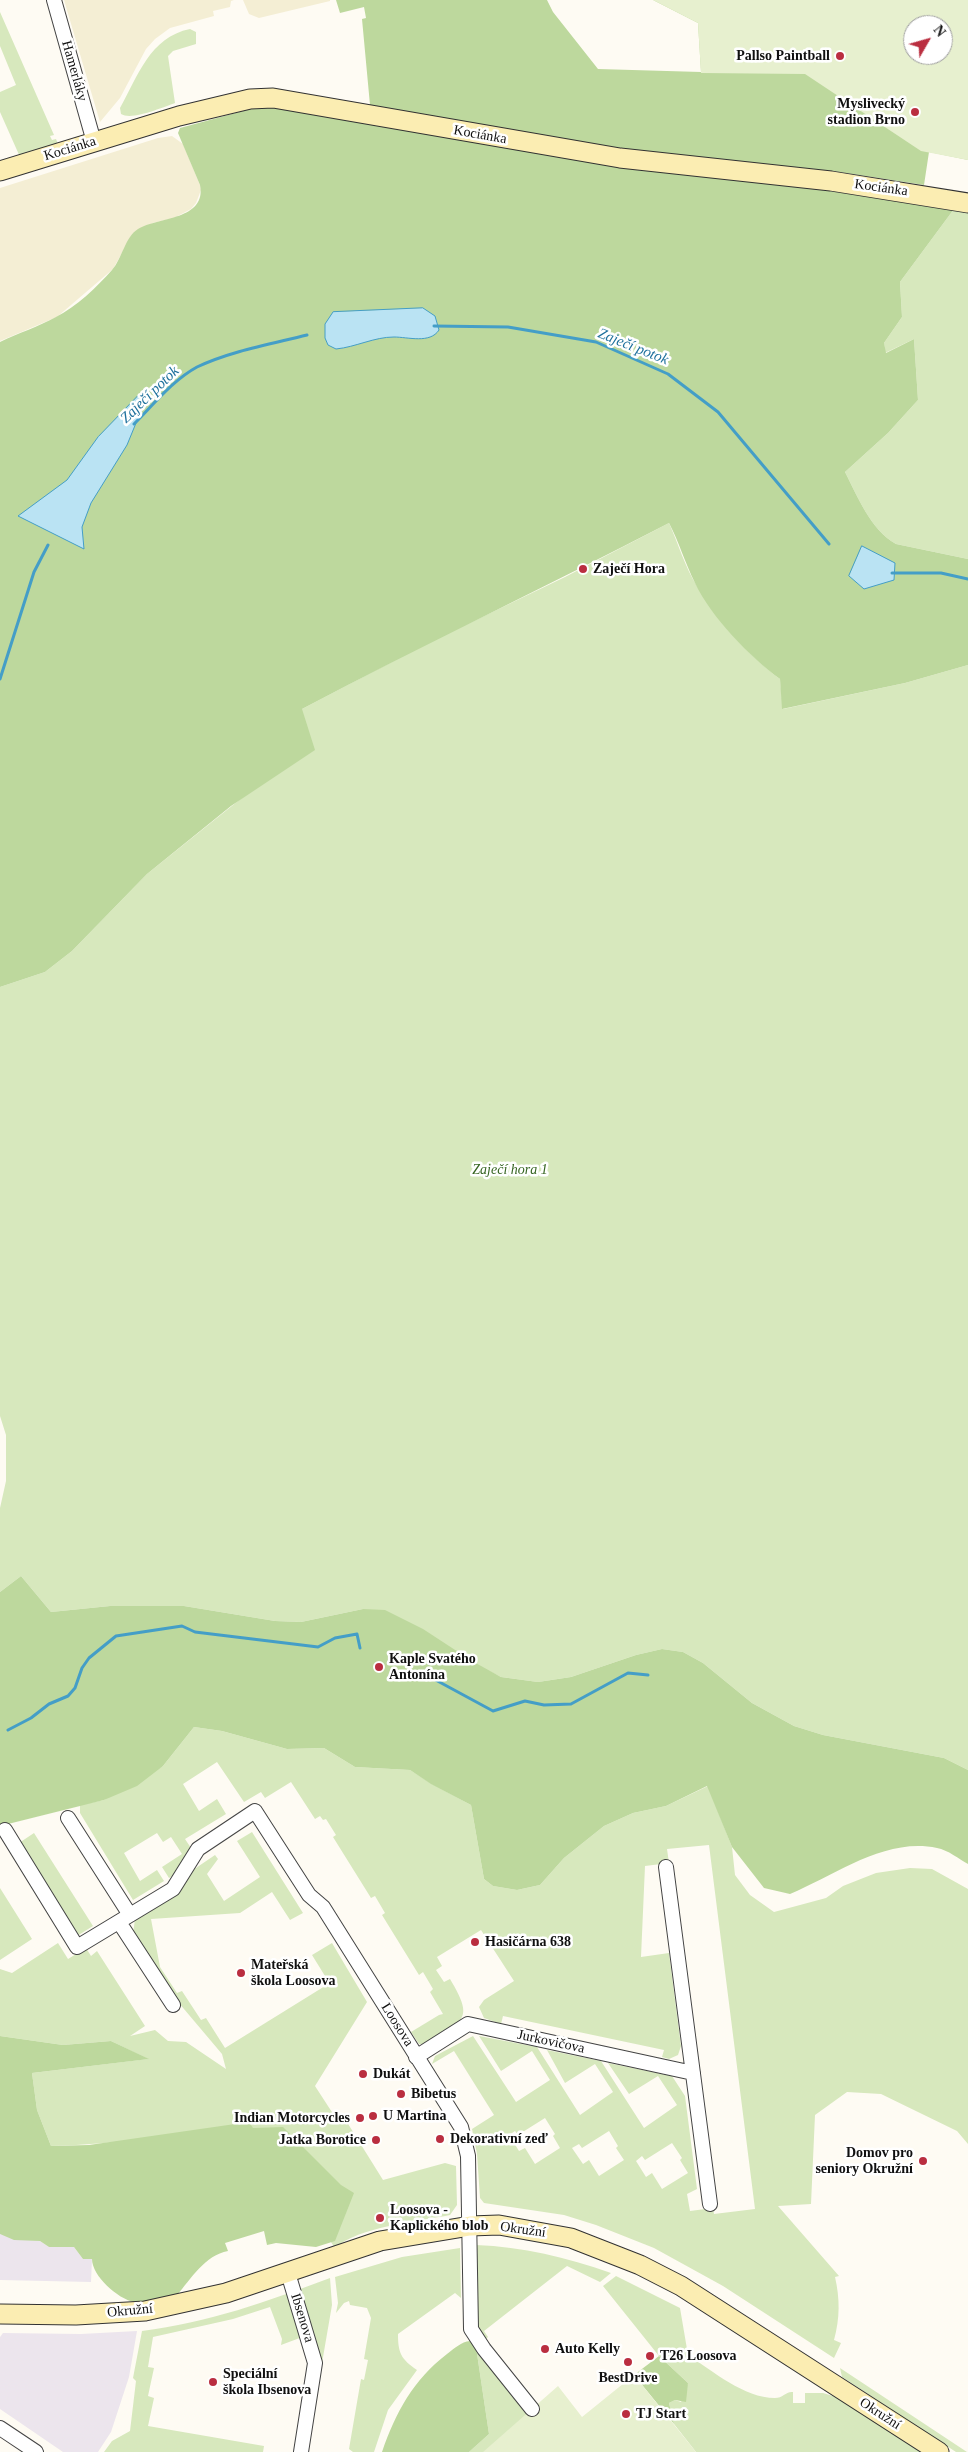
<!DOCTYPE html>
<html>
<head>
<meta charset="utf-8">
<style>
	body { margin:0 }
	#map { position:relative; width:968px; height:2452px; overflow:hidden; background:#fefbf3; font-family:Georgia,serif }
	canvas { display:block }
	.north { position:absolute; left:903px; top:15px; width:50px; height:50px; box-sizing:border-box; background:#fff; border:1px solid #9f9f9f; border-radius:50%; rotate:52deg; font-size:14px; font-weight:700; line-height:20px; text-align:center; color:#101010 }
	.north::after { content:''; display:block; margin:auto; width:18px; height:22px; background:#ba2e40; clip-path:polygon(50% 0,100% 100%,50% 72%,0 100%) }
</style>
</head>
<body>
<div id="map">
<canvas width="968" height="2452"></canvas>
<div class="north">N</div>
</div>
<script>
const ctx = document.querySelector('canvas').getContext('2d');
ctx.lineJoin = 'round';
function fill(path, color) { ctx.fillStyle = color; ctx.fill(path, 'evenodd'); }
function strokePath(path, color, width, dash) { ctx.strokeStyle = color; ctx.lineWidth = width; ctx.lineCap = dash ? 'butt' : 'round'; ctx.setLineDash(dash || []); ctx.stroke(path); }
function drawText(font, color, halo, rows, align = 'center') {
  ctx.font = font + ' Georgia,serif'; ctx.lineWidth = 5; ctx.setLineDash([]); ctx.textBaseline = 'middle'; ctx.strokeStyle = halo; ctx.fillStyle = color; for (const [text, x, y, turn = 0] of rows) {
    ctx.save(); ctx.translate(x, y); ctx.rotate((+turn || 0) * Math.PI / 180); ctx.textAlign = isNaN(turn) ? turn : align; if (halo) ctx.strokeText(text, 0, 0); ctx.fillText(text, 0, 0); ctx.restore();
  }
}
fill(new Path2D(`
	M0 2234 40 2241 49 2247H74L83 2259H92L91 2282 0 2280Z
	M137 2331 129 2377 111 2432 98 2452H63L0 2409V2337L3 2333 81 2334Z`), '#ece5ed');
fill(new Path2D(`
	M64 0H234L231 1 230 7 213 11 214 16 170 28 155 39 146 49 120 98 100 122Z
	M243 0H330V1L259 18 249 14Z
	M172 136 183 144 200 185 201 190 196 203 191 209 174 218 153 223 132 235 113 269 57 317 0 341V188L158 138Z`), '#f4eed4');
fill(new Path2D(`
	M0 12 54 135 50 136 52 140 56 139 58 144 20 157 0 112V92L16 85 0 46Z
	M190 29 196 32V44L173 51 168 56 175 103C163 107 132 121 121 114L120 108C138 76 150 37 190 29Z
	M954 209 968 212V559L896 544C870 529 858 497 845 472L888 433 918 400 914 339 885 353 884 343 902 317 900 282Z
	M669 523C678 543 685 567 697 586 718 621 748 655 780 679L783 709 905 683 968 665V1770L944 1758 823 1735 794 1726 752 1703 703 1663 683 1652 662 1649 636 1655 571 1677 538 1682 501 1677 363 1609 301 1622 275 1621 184 1606H110L51 1612 21 1576 0 1592V1508L6 1481V1435L0 1416V987L45 972 72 951 147 874 253 789 302 709 426 644 565 577Z
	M194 1727 222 1731 287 1749 324 1748 355 1767 410 1770 432 1784 471 1805 484 1879 493 1886 517 1890 540 1885 564 1858 604 1826 633 1813 666 1806 708 1786 732 1847 735 1875 750 1895 774 1912 826 1898 843 1886 876 1873 910 1868 932 1869 968 1889V2144L957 2131 881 2094 847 2092 815 2115 811 2204 778 2206 839 2276 835 2277C840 2299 840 2318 834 2340L841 2343 834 2358 723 2286 654 2248 596 2225 564 2215 484 2203 480 2198 477 2154 472 2129 494 2115 454 2051 432 2064 435 2056 473 2036 516 2102 550 2080 532 2051 501 2071 479 2036 537 2047 580 2115 613 2092 595 2064 565 2083 547 2050 601 2061 644 2128 677 2105 658 2076 629 2094 608 2063 672 2076 685 2096 697 2189 687 2194 690 2211 713 2208 714 2214 755 2209 709 1845 667 1849 669 1863 645 1866 641 1957 669 1953 681 2046 678 2055 669 2059 662 2057 664 2050 503 2016 501 2024 484 2018 479 2007 484 2000 514 1981 481 1930 437 1957 442 1966 436 1970 444 1982 450 1979C476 2022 462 2020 425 2044H419L411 2032 439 2015 443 2014 430 1992 433 1989 423 1972 419 1975 382 1915 385 1913 375 1896 371 1898 333 1837 336 1835 326 1819 323 1820 320 1816 315 1819 291 1782 265 1798 261 1792 244 1802 217 1762 183 1784 199 1811 217 1799 226 1814 185 1839 193 1851 181 1871 169 1878 162 1867 182 1854 171 1837 163 1842 157 1833 124 1853 140 1881 157 1870 164 1881 133 1900 80 1813V1805L104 1800 163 1766ZM545 2118 555 2134 553 2136 560 2148 535 2164 525 2148 519 2151 509 2135 515 2131 518 2135ZM609 2131 618 2146 616 2148 624 2160 599 2176 589 2160 583 2164 572 2148 579 2144 582 2148ZM672 2143 682 2158 680 2160 688 2173 662 2189 652 2173 646 2177 636 2161 642 2156 645 2160Z
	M252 1832 303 1913 290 1920 272 1892 240 1913 151 1919 160 1967 177 1993 182 1991 201 2020 206 2018 225 2048 325 1986 321 1979 325 1976 312 1955 332 1943 367 2002 315 2086 339 2123 345 2119 383 2180 445 2163 456 2166 457 2205 450 2215C419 2221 358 2227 335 2248L253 2128C186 2134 118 2144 51 2146L37 2110 32 2073 148 2059 111 2041 63 2045 0 2036V1969L12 1973 58 1943 68 1959 86 1948 91 1956 97 1951 145 2026 130 2036 155 2030 168 2041 186 2042 226 2069 222 2054 173 1996 133 1934 135 1919 190 1872 215 1855 218 1859 207 1874 224 1901 260 1877 237 1841Z
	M34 1833 93 1926 77 1936 19 1843Z
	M0 1888 32 1939 0 1960Z
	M476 2245C523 2247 566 2257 611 2273L600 2282 567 2266 484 2331 488 2337 485 2340 478 2329Z
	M460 2248 461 2298 455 2293 398 2334C398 2353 401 2359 417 2370L388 2410 374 2452H353L349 2449 361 2379 364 2380 368 2360 364 2359 371 2318 367 2308 350 2305 349 2301 344 2303 336 2313 338 2303 335 2277 402 2257Z
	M616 2276 680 2308 688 2355C713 2371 744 2398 775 2398 783 2398 786 2391 793 2392V2403H805V2393H823L846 2400 925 2452H696L674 2424 669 2403 675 2400 681 2402 688 2383 659 2356 603 2286Z
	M330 2278 332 2305 322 2363 313 2333 281 2345 282 2339 270 2307 233 2319 153 2337 148 2367 154 2368 148 2396 154 2398 148 2426 264 2446 263 2452H104L112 2441 130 2431 136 2381 133 2378 142 2331C207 2323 269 2301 330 2278Z
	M476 2347 528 2412 503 2452H469L489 2434Z
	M840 2368 967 2452H956L842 2377Z`), '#d7e8bd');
fill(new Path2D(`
	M336 0H547L553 12 598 69 701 72 698 23 653 0 913 25V55L968 160 929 152 924 185 839 172 617 150 370 105 362 19 366 18 364 7 340 13Z
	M258 107 278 108 393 128 954 209 900 282 902 317 884 343 886 353 914 339 918 400 888 433 845 472C858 497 870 529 896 544L968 559V665L905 683 782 709 780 679C750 657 711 617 695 583 685 563 679 542 669 523 547 586 423 645 302 709L315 750 231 806 147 874 72 951 45 972 0 987V342C18 333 38 327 56 317 76 307 97 287 112 270 122 259 125 237 138 229 158 217 207 220 200 185L178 133 180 128Z
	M21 1576 51 1612 110 1606H184L275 1621 301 1622 363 1609 385 1610 423 1629 472 1661 501 1677 538 1682 571 1677 636 1655 662 1649 683 1652 703 1663 752 1703 794 1726 823 1735 944 1758 968 1770V1864C959 1859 948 1850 937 1848 885 1837 836 1875 790 1894L764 1888 732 1847 707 1786 666 1806 633 1813 604 1826 564 1858 540 1885 517 1890 493 1886 484 1879 471 1805 431 1784 410 1770 355 1767 324 1748 287 1749 222 1731 194 1727 163 1766 137 1786 104 1800 0 1826V1592Z
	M0 2036 63 2045 111 2041 149 2059 32 2073 37 2110 51 2146 89 2145 249 2122 253 2128 283 2127 341 2185 354 2193 335 2241 316 2247 276 2243 267 2245 264 2231 225 2243 228 2251C205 2255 191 2279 177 2295 167 2297 143 2304 134 2302 118 2299 92 2276 92 2259H83L74 2247H49L40 2241 14 2240 0 2234Z
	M470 2341 476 2347 489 2434 469 2452H382C396 2412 413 2380 447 2354 455 2348 461 2342 470 2341Z
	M659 2356 688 2383 686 2402 675 2400 669 2403 674 2424 634 2375Z`), '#bdd89d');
fill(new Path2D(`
	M653 0H968V160L921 151 805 74 701 73 698 23ZM913 25H943V55H913Z
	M634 2375 696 2452H483L558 2386 582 2417Z`), '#e7f0cf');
const water = new Path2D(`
	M423 308 435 316 439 330C430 344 408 337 394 337 374 337 356 347 336 349L328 345 325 338V324L333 312Z
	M139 395 148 400 143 406 127 445 91 503 82 527 84 549 18 516 67 480 98 437Z
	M862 546 895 563 894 580 864 589 849 576Z`);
fill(water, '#bae3f3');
strokePath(water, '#449ec7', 1);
strokePath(new Path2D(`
	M434 326 508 327 596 342 668 374 718 412 829 544
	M134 424C153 405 173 380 197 367 231 351 271 344 307 335
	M892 573H941L968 579
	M0 679 34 572 48 545
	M432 1678 493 1711 525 1701 544 1705 571 1704 628 1673 648 1675
	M8 1730 31 1718 49 1704 68 1696 75 1688 82 1668 89 1658 116 1636 182 1626 195 1632 318 1647 335 1638 357 1634 360 1648`), '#449ec7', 3);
const street = new Path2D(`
	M54 0 94 142
	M68 1818 130 1915
	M5 1830 77 1947 173 1889 198 1849 255 1811 309 1895 323 1907 461 2127 468 2156 471 2329 484 2349 532 2409
	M666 1867 710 2204
	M119 1922 173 2005
	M416 2057 468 2024 693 2073
	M288 2273 315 2363 301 2452
	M0 2428 36 2452`);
const secondary = new Path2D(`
	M0 171 179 116 250 99 273 98 620 158 831 181 968 203
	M0 2314 76 2315 145 2311 226 2293 380 2241 470 2226 499 2225 571 2238 640 2265 681 2286 939 2452`);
strokePath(street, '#434343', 16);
strokePath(secondary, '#323232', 21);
strokePath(street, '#fff', 14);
strokePath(secondary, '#fbedb2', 19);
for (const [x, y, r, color] of [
	[840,56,5,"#ba2e40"],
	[915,112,5,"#ba2e40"],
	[583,569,5,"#ba2e40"],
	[379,1667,5,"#ba2e40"],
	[475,1942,5,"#ba2e40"],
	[241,1973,5,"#ba2e40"],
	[363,2074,5,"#ba2e40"],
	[401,2094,5,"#ba2e40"],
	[373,2116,5,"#ba2e40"],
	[360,2118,5,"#ba2e40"],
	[440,2139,5,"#ba2e40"],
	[376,2140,5,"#ba2e40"],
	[923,2161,5,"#ba2e40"],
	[380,2218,5,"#ba2e40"],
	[545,2349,5,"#ba2e40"],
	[650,2356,5,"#ba2e40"],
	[628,2362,5,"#ba2e40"],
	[213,2382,5,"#ba2e40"],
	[626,2414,5,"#ba2e40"]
]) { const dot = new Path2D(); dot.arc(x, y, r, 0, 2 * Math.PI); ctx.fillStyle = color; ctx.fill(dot); strokePath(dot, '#fff', 2); }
drawText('bold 14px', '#101010', '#fff', [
	["Pallso Paintball",830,56,"right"],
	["Myslivecký",905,104,"right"],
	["stadion Brno",905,120,"right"],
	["Zaječí Hora",593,569],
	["Kaple Svatého",389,1659],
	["Antonína",389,1675],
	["Hasičárna 638",485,1942],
	["Mateřská",251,1965],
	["škola Loosova",251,1981],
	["Dukát",373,2074],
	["Bibetus",411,2094],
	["U Martina",383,2116],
	["Indian Motorcycles",350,2118,"right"],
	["Dekorativní zeď",450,2139],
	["Jatka Borotice",366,2140,"right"],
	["Domov pro",913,2153,"right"],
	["seniory Okružní",913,2169,"right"],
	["Loosova -",390,2210],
	["Kaplického blob",390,2226],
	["Auto Kelly",555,2349],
	["T26 Loosova",660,2356],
	["Speciální",223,2374],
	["škola Ibsenova",223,2390],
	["BestDrive",628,2378,"center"],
	["TJ Start",636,2414]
], 'left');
drawText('14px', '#101010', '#fff', [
	["Hamerláky",74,71,74],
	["Kociánka",480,135,10],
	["Kociánka",70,149,-17],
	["Kociánka",881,188,8],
	["Loosova",397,2025,58],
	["Jurkovičova",551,2042,12],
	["Okružní",523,2230,8],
	["Okružní",130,2311,-5],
	["Ibsenova",302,2318,73],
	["Okružní",880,2414,33]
]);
drawText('italic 14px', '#366522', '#fff', [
	["Zaječí hora 1",510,1170]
]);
drawText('italic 15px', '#1e709c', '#fff', [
	["Zaječí potok",633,347,22],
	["Zaječí potok",150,395,-44]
]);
</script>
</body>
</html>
